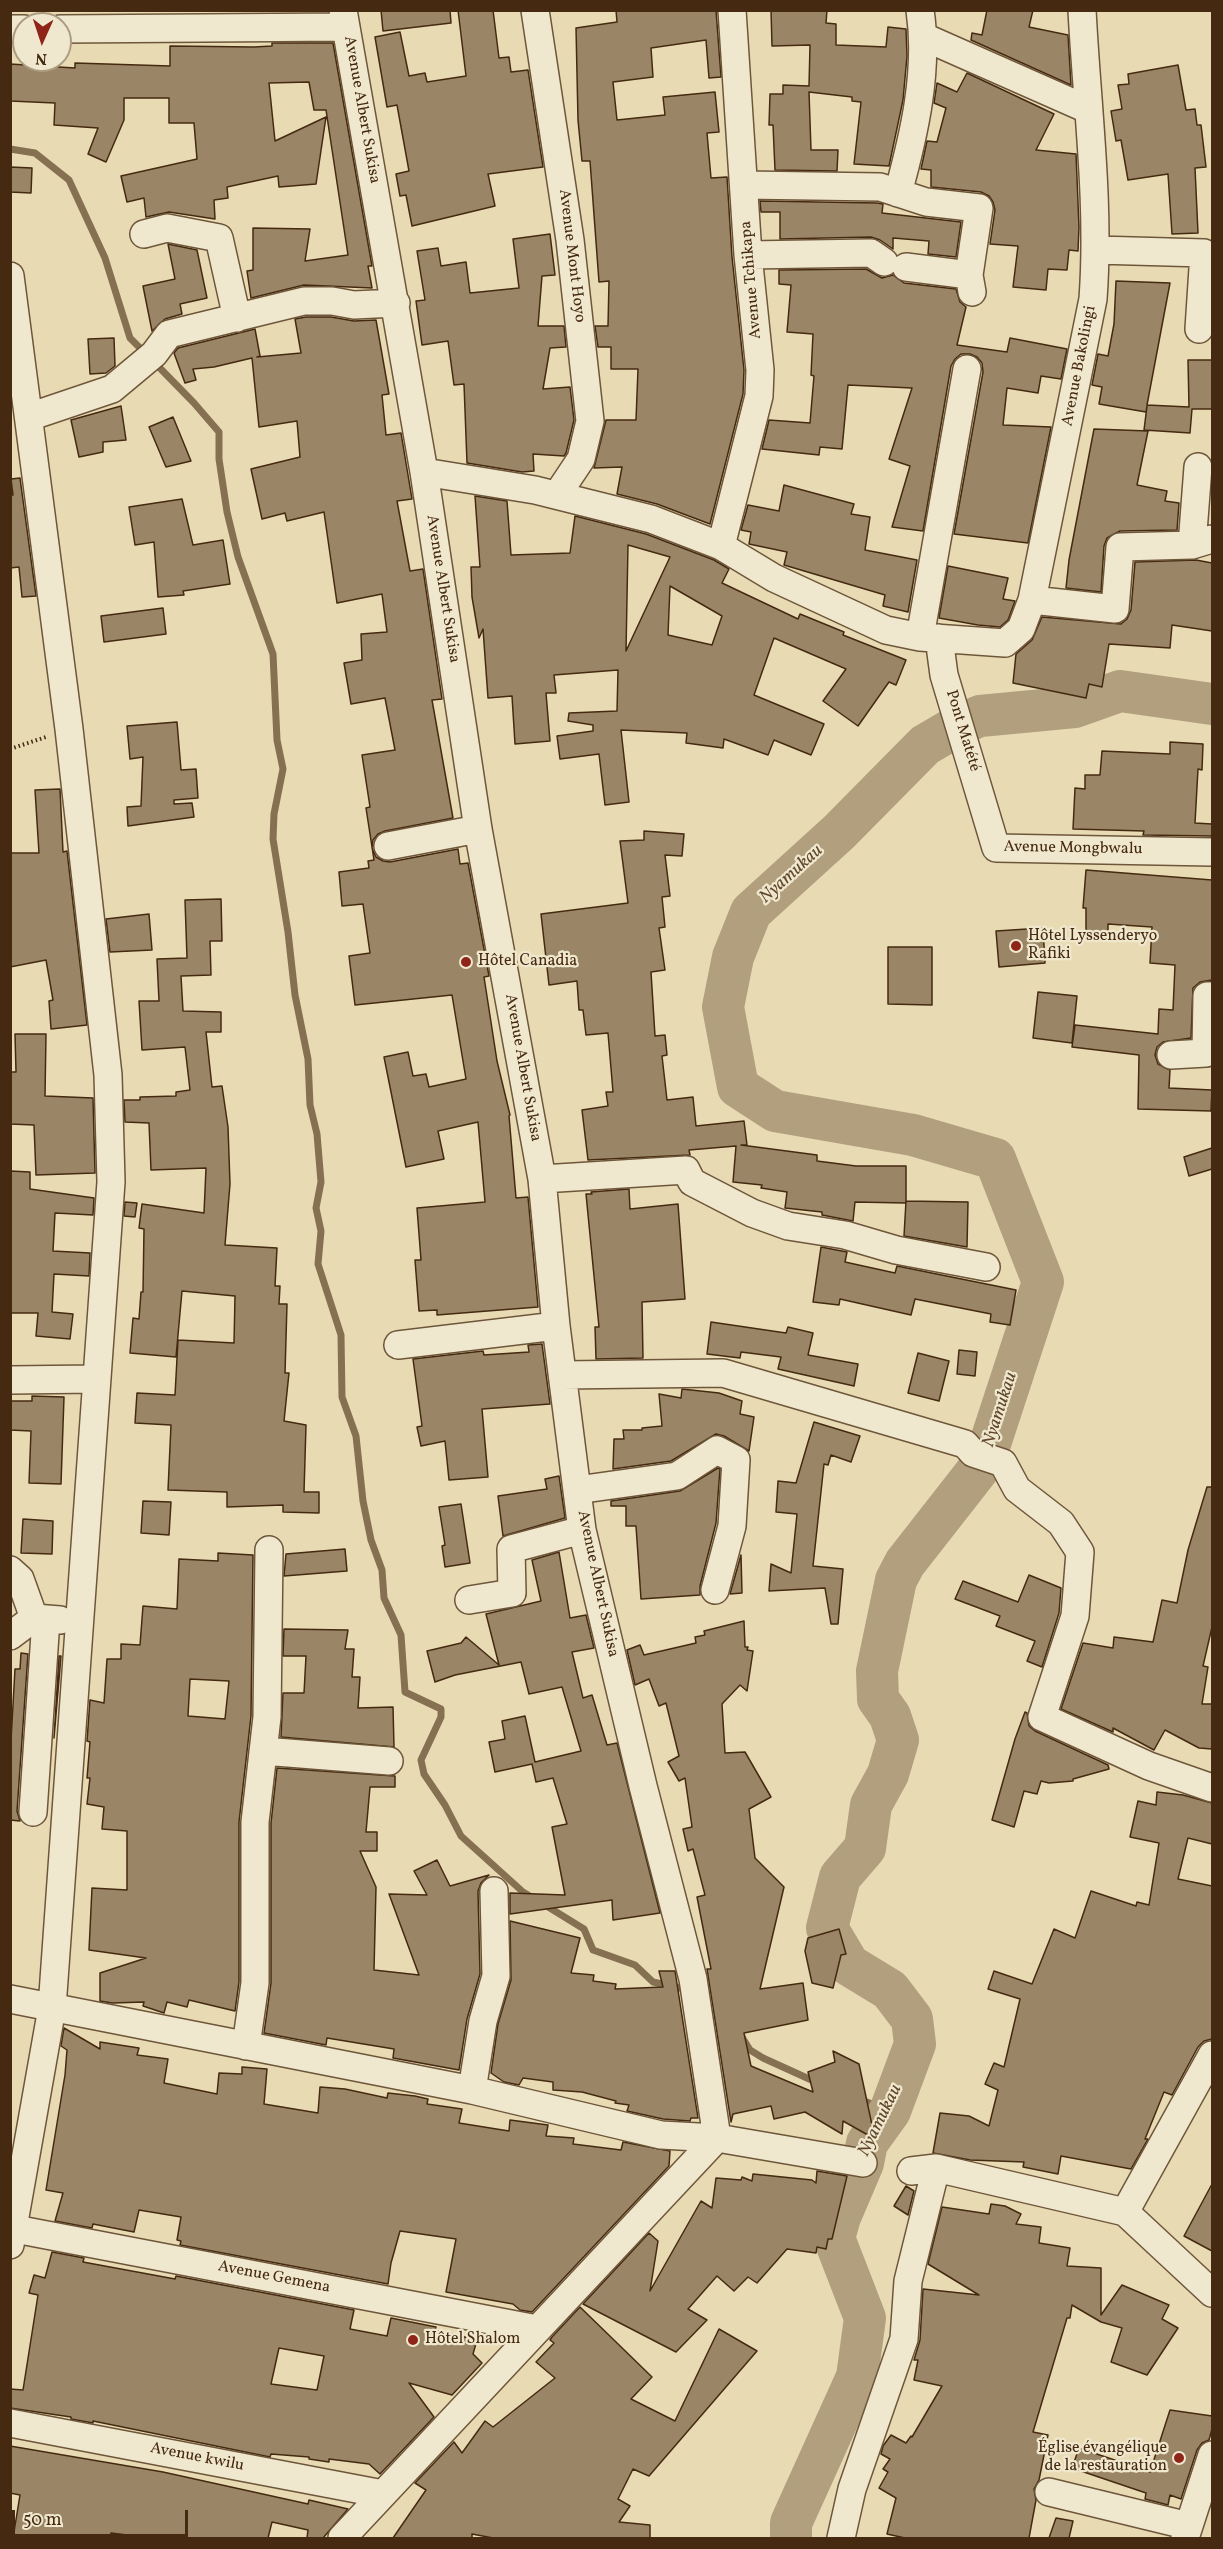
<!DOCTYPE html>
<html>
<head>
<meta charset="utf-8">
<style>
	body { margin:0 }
	#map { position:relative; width:1223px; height:2549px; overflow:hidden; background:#e8dbb4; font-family:Vollkorn,serif }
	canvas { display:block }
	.frame { position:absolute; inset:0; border:12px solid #452a11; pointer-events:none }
	.north { position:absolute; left:12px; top:12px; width:60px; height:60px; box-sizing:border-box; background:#f0e8ce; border:2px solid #ac9c82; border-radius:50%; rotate:183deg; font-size:16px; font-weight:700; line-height:24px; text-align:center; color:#452a11 }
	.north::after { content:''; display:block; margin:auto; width:21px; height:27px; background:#8f2418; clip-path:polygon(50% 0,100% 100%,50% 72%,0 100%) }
	.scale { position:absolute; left:12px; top:2510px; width:176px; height:27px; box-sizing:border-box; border:3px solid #452a11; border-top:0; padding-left:8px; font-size:18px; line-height:21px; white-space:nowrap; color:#452a11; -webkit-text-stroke:4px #f0e8ce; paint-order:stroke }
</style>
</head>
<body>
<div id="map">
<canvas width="1223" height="2549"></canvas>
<div class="frame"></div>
<div class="north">N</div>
<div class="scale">50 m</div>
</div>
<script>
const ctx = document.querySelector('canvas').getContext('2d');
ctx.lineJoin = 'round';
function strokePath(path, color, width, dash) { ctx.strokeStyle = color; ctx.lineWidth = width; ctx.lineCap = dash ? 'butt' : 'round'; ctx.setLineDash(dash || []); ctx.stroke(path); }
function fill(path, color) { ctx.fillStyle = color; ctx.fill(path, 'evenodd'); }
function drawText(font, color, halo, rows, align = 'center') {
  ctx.font = font + ' Vollkorn,serif'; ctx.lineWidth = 4.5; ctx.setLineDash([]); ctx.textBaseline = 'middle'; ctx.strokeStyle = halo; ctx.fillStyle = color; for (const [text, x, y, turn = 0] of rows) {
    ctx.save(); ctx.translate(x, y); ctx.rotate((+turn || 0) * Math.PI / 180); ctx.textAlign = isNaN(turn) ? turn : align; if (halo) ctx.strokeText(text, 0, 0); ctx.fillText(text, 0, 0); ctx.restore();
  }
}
strokePath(new Path2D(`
	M10 149 35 153 69 180 105 258 130 338 146 354
	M154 362 194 403 219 432V459L227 512 238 557 273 654 277 740 283 769 274 814 273 839 288 932 295 995 308 1059 310 1105 317 1134 321 1182 316 1208 321 1231 318 1264 341 1335 342 1397 356 1436 363 1501 371 1540 382 1570 384 1598 401 1635 405 1692 441 1709V1717L421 1760 424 1774 445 1805 461 1836 523 1892 533 1898
	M545 1905 584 1929 593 1950 635 1965 653 1982 689 1990
	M742 2037 750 2050 763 2058 818 2083
	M859 2099 890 2111`), '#867052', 7);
strokePath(new Path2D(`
	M791 2538V2523L857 2377 865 2318 834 2238 840 2217 863 2163 867 2143 890 2111 915 2044 912 2019 890 1990 849 1965 827 1928 840 1877 865 1848 871 1805 888 1774 898 1740 890 1716 878 1699 877 1671 896 1580 905 1563 984 1462 1043 1282 995 1159 913 1135 775 1111 738 1087 723 1007 733 957 751 912 839 832 925 745 961 724 980 716 1075 707 1120 691 1212 704`), '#b19f7d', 42);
const building = new Path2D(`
	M381 10H450L451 23 383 31Z
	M458 10H493L499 58 509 57 511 72 528 70 543 167 488 174 495 206 412 226 406 195 400 196 396 174 409 171 397 105 387 107 375 37 400 32 409 76 425 73 427 82 466 76Z
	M616 10H716L721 77 709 78 706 40 651 48 653 77 613 82 617 120 665 115 663 97 715 92 719 132 707 133 711 178 727 177 732 257 744 370 743 394 710 524 657 504 617 494 622 467 594 468 606 420H636L638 369H611V347H598L595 326H608L609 281 599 282 590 161H582L578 120 576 28 617 22Z
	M771 10H827L826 23 836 24V45L886 47 888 27 906 29 907 56 903 100 889 166 854 164 861 102 852 101V97L809 92 811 150H838L837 171 775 170 773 125H769L770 94H783V85L809 86 810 45 772 46Z
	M987 10H1033L1029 27 1068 35 1071 85 971 40 972 33 982 35Z
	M272 43H333L372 266H368L372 288 304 285 251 298 247 271 253 270V228L310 229 305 261 348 255 326 110H314L309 82 269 83 275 141 326 117 316 184 279 187 278 176 227 187 228 198 214 200 215 219 169 212 146 217 144 198 127 202 121 176 197 159 194 123H169V98H124V120L106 162 88 154 98 128 54 125 55 103 10 101V64L75 68V63L170 66V46L254 47 272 46Z
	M1178 65 1186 110 1195 109 1197 125H1201L1206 167 1195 168 1198 233 1172 234 1168 174 1128 180 1121 140 1116 141 1111 111 1122 109 1118 85 1129 84 1128 74Z
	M967 73 1054 114 1036 150 1076 154 1079 227 1078 251 1069 250 1067 270 1048 269 1046 290 1013 287 1018 246 990 244 995 210 993 202 989 196 981 192 931 187V170L921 169 927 141 937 142 946 108 934 103 937 83 957 92Z
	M10 167 32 168 31 193 10 192Z
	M760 201 877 203 883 204 882 213 961 222 956 257 928 254 929 241 893 238V249L880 240 871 237 780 239V212H761Z
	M550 234 555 275 542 276 538 326H564L566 347 550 348 543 389 570 387 574 420 566 453 564 456 533 454 534 471 522 472 467 463 464 384 454 385 448 341 422 345 416 301 425 300 417 251 438 248 441 266 466 262 470 293 519 288 513 239Z
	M168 244 197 250 207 298 180 304 182 314 165 319 152 331 143 286 175 279Z
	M866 269 882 278 893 275 904 283 956 289 960 302 966 307 957 345 1007 352 1010 338 1067 349 1061 379 1041 376 1038 393 1007 388 1003 425 1051 427 1028 543 954 534 983 372 982 363 977 357 970 354H961L955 359 951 366 923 531 892 527 910 466 889 459 912 388 848 385 842 449 820 447 819 455 762 449 769 420 810 423 814 376 811 375 813 334 787 332 791 285 779 284V270Z
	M1116 281 1170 283 1147 405 1189 407 1188 360H1212V409H1192L1190 433 1144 430 1147 406 1146 412 1099 404 1102 387 1092 385 1098 354 1108 356 1114 324Z
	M306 317H331L354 321 376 320 389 394 382 395 386 435 401 433 412 499 397 501 410 571 423 569 442 699 432 700 453 818 385 831 378 834 373 840 372 848 376 857 383 861 390 862 458 849 460 864 468 863 489 976 484 977 497 1061 510 1115 509 1116 516 1198 528 1197 538 1307 437 1315V1310L419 1311 415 1260H421L417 1208 485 1202 478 1122 438 1131 444 1159 406 1167 384 1057 408 1052 413 1076 426 1074 429 1087 466 1079 452 995 355 1005 349 956 370 953 363 904 342 906 339 872 369 868 368 861 374 860 366 808 370 807 362 755 395 750 385 698 351 704 344 663 362 660 361 634 387 632 382 594 337 603 324 512 287 521 285 513 262 519 251 469 300 457 297 421 259 427 252 358 214 367 193 369 196 380 185 383 174 353 178 348 255 329 260 356 257 357 301 353 295 319Z
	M114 338 115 366 106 373 90 374 88 339Z
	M121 406 126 440 103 442V452L79 457 71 420Z
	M173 417 191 461 166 467 149 427Z
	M1094 429 1148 431 1137 485 1167 491 1165 501 1179 503 1177 530 1120 531 1107 538 1104 546 1101 592 1066 588 1069 560Z
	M20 478 36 596 22 597 19 567 10 568V495H13L11 479Z
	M784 485 854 504 851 514 870 517 865 550 917 560 908 612 883 606 885 595 784 565 787 552 749 544 751 532 741 530 748 505 779 511Z
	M475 496 507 501 511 555 570 553 575 516 646 534 714 560 729 569 722 583 798 619 800 614 844 632 843 635 906 660 896 685 889 682 858 726 823 701 846 669 774 638 754 695 824 724 811 755 774 740 768 755 724 739 723 748 686 743 687 733 621 730 629 802 605 805 599 754 560 759 557 736 593 731V725L568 721 569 713 617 711 618 670 554 675 556 693H546L550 741 515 744 512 696 488 698 483 629 479 638 472 597 471 567H480ZM628 545 670 557 626 651ZM670 586 722 616 712 645 668 635Z
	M182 499 193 545 223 540 230 584 183 591 184 595 158 597 154 542 135 545 129 507Z
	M1196 560 1212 563V631L1172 625 1170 648 1109 644 1102 687 1089 684 1086 698 1013 683 1016 654 1032 640 1042 617 1121 624 1127 619 1131 610 1135 562Z
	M948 566 1008 578 1003 599 1015 601 1008 620 1000 627 978 625 939 618Z
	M163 608 166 634 104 642 101 616Z
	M177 722 181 770 196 769 198 798 174 800V804L192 803 194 817 128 826 127 807 141 806 143 757 130 759 127 726Z
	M1170 742 1203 744 1202 770 1198 769 1195 823 1212 824V836L1143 835 1144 831 1073 829 1075 788 1085 789V775H1100L1102 751 1170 754Z
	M60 789 63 852 67 851 87 1025 51 1029 49 1001 53 1000 46 960 10 967V853H39L35 790Z
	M644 831 684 834 682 856 665 855 670 896 662 897 665 927 659 928 665 970 651 972 655 1036 665 1035 667 1055 662 1056 667 1100 693 1097 696 1126 744 1121 747 1145H741L817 1155V1161L856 1166H906V1203L855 1202 853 1221 822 1215V1212L785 1208 787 1192 761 1188 762 1185 733 1182 736 1146 689 1150 690 1155 588 1160 582 1110 608 1106 606 1092H613L608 1033 586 1035 583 1010H579L577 981 549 985 541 914 628 903 620 841 644 840Z
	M1086 870 1212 880V980L1200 982 1193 988 1191 1038 1163 1042 1157 1047 1155 1055 1158 1064 1170 1070 1169 1088 1212 1090 1211 1111 1138 1109 1139 1055 1072 1047 1075 1025 1158 1034 1159 1009 1173 1010 1175 965 1150 963 1152 927 1108 924V939H1086V908H1083Z
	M221 899 222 941H210L211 975 181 976 183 1011 221 1012V1032H206L212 1087 222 1086 228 1127 230 1184 225 1245 277 1248 275 1286H280L279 1304H287L285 1373H289L284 1421 306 1425 304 1492H319V1513L283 1512V1505L227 1507V1492L168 1490 171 1425 135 1423 137 1393 175 1395 178 1340 234 1343 235 1296 182 1291 176 1357 130 1353 133 1318 139 1319 141 1292H143L144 1229 139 1228 142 1204 204 1213 206 1168 151 1170 149 1123 125 1122 124 1100H140V1097L176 1096V1092L190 1090 185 1047 142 1050 139 1001H159L157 959 187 958 185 900Z
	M149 914 152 950 110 952 106 919Z
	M1043 928 1045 963 999 967 996 931Z
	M888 947H932V1005L888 1004Z
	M1038 992 1077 996 1072 1043 1033 1038Z
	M15 1034H46L45 1096 93 1098 95 1173 36 1175 34 1125 10 1124V1072H16Z
	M1212 1148V1169L1189 1176 1184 1157Z
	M10 1171 30 1172V1189L94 1198 93 1215 55 1213 53 1251 90 1253 89 1276 54 1274 52 1312 73 1314 70 1339 36 1336 38 1313H10Z
	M629 1189 630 1209 678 1204 685 1299 642 1302 643 1358 596 1359 595 1327H599L586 1194H592L591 1192Z
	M906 1201 968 1202 967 1247 904 1236Z
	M125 1202 137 1203 135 1217 124 1216Z
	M821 1247 847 1252 845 1262 895 1273 897 1266 1016 1290 1010 1325 990 1322 991 1314 915 1299 911 1315 840 1299 839 1305 813 1302Z
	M711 1322 786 1333 788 1327 813 1333 808 1355 858 1364 854 1386 778 1369 781 1357 741 1352 740 1358 707 1354Z
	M542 1344 550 1404 482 1409 488 1477 449 1480 445 1441 421 1446 417 1427 422 1426 413 1359 483 1351 484 1355 529 1352 528 1345Z
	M959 1350 977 1352 975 1376 957 1374Z
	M918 1353 949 1361 939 1401 908 1393Z
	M682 1389 719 1393 742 1401 740 1414 754 1417 749 1451 724 1436 716 1434 671 1461 613 1469 614 1439H624L623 1430H642V1428L662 1426 659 1394 681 1398Z
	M32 1396 64 1397 61 1484 29 1483 31 1431 10 1430V1401H32Z
	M814 1422 860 1436 851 1462 831 1455 828 1465 824 1464 813 1566 843 1569 838 1624H831L825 1588 769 1591 771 1564 791 1573 797 1514 776 1512 778 1481 796 1483Z
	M718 1468 720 1469 716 1523 700 1586V1595L641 1599 636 1526H626V1506H611V1501L680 1491Z
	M559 1476 565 1518 503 1536 498 1496 547 1489 545 1479Z
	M1207 1487H1212V1627L1203 1666 1208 1667 1202 1704H1212V1749L1199 1748 1165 1730 1154 1750 1113 1728V1732L1061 1709 1083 1643 1113 1648 1114 1637 1153 1642 1162 1600 1177 1603 1188 1550Z
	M143 1501 171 1502 169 1535 141 1533Z
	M461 1504 470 1563 445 1567 442 1546 445 1545 439 1507Z
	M23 1519 53 1521 52 1554 21 1553Z
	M345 1549 347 1571 284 1576 286 1554Z
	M559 1552 570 1618 586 1615 594 1648 572 1652 583 1698 592 1695 607 1745 617 1743 660 1913 613 1920 612 1900 510 1914V1893L565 1895 552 1827 567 1824 553 1778 536 1782 532 1764 495 1772 489 1742 505 1739 502 1721 525 1716 535 1762 581 1751 562 1687 529 1694 521 1662 455 1675 435 1682 427 1651 461 1643 466 1637 499 1665 486 1614 541 1601 532 1560Z
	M218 1553 253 1555 251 1716 239 1822V1982L235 2011 189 2000 187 2007 167 2002 164 2013 143 2006 144 2002 112 2003 100 2001V1973L146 1958 89 1950 92 1888 127 1890V1831L102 1829 104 1807 87 1804 90 1778H87L90 1742 87 1741 90 1700 104 1703 107 1659H121V1644L140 1645 143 1606 177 1609 179 1559 218 1561ZM190 1679 229 1681 225 1719 188 1716Z
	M741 1555 742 1593 730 1594Z
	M1029 1575 1061 1588 1059 1613 1042 1667 1027 1661 1035 1641 996 1626 1000 1616 955 1599 963 1581 1018 1602Z
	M744 1621 745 1647H748L747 1650 753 1651 747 1691 740 1685 722 1704 725 1753 745 1752 771 1797 749 1809 755 1858 784 1887 760 1989 803 1983 808 2020 744 2033 751 2066 813 2092 808 2072 835 2062 833 2051 859 2064 875 2139 843 2121 842 2134 805 2112 774 2119 771 2106 733 2114 731 2122 707 1969H711L697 1897 705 1895 693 1849 688 1851 683 1829 692 1827 685 1778 679 1781 668 1762 679 1756 666 1703 659 1706 649 1679 635 1685 627 1650 640 1645 644 1655 696 1643 695 1637 705 1635 704 1631Z
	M284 1629 348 1630 345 1649H354L352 1677H360L358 1708 393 1707 394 1747 281 1737 283 1693H304L306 1656H283Z
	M21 1653 28 1654 17 1811 20 1821 10 1820V1758L15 1669H20Z
	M59 1656H61L54 1738Z
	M1025 1712 1027 1713 1029 1726 1035 1731 1108 1765 1109 1769 1073 1779V1781L1049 1783 1041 1781 1037 1794 1024 1791 1014 1827 992 1820 1015 1739Z
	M277 1768 395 1776V1787H370L366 1832H377V1851H360L376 1887 374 1970 419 1975 389 1894 427 1895 414 1871 437 1860 450 1886 489 1875 481 1883 478 1891 480 1974 467 2019 459 2070 393 2058 394 2049 327 2038 326 2045 264 2033 271 1983V1823Z
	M1157 1792 1183 1795 1212 1803V1844L1188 1838 1178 1879 1212 1886V2039L1204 2041 1198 2047 1172 2095 1164 2092 1145 2139H1148L1131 2169 1061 2156 1058 2174 1023 2167 1024 2162 970 2160 933 2153 940 2113 969 2116 989 2126 998 2090 985 2084 994 2063 1004 2067 1020 1999 988 1989 994 1971 1032 1984 1054 1929 1075 1938 1091 1891 1136 1906 1137 1902 1149 1905 1159 1843 1130 1837 1138 1801 1156 1805Z
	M510 1921 580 1938 571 1973 594 1975 593 1981 616 1984 615 1989 663 1987 659 1971H675L698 2118H691L690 2121 663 2119 627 2111 629 2105 615 2103 616 2101 582 2092 553 2090V2082L523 2078 519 2085 504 2082 491 2073 498 2024 511 1980Z
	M839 1929 846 1954 841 1955 833 1988 812 1983 805 1951 808 1938Z
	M64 2028 100 2049V2042L139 2048 137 2055 168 2059 164 2083 217 2094 219 2073 242 2074V2067L267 2069 264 2104 318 2113 320 2087 345 2089 387 2098 388 2093 415 2096 428 2099 427 2104 462 2109 459 2123 509 2131 510 2120 548 2125 546 2136 574 2138 573 2144 621 2150 623 2142 670 2151 669 2166 532 2312 520 2310 513 2304 446 2292 456 2239 400 2231 391 2263 388 2284 180 2245 181 2241 177 2240 181 2217 139 2210 134 2232 93 2224 92 2228 55 2221 63 2193 46 2190 65 2075 67 2050 61 2046Z
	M817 2171 847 2176 832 2239H828L826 2249 817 2247 816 2253 787 2249 757 2283 748 2277 734 2291 717 2276 688 2309 707 2320 676 2352 583 2304 649 2233 658 2241 650 2291 701 2201 712 2208 716 2178 741 2180 742 2177 752 2181 753 2174 812 2180 816 2183Z
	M1212 2184V2251L1184 2236Z
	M906 2186 914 2191 908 2215 894 2206Z
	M991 2204 1005 2206 1021 2214 1016 2224 1041 2227 1039 2243 1070 2248 1067 2266 1101 2268V2315L1122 2285 1169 2305 1162 2319 1178 2328 1147 2375 1111 2362 1122 2328 1101 2322 1072 2305 1070 2318H1067L1033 2432 1048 2435 1039 2480 1034 2489 1036 2500 1029 2538H905L887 2534 896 2498 879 2488 888 2472 883 2469 890 2459 881 2454 883 2446 891 2435 906 2443 911 2436 912 2437 942 2386 914 2380 918 2360H914L920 2340 923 2289 979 2295 928 2264 942 2207 989 2214Z
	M52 2252 84 2258 83 2262 175 2279 176 2276 354 2310 350 2329 387 2336 391 2318 436 2327 435 2330 477 2340 473 2354 482 2363 452 2395 409 2383 434 2417 380 2474 369 2464 329 2459V2462L309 2459V2457L271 2454 270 2457 93 2421V2423L71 2419V2417L10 2408V2389L23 2390 38 2295 29 2293 34 2275 45 2278ZM279 2348 324 2356 317 2390 271 2384Z
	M580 2307 652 2377 631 2399 675 2421 719 2329 757 2351 649 2476 633 2469 618 2499 630 2506 619 2522 650 2525V2538H493L472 2534V2538H393L426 2490 415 2483 454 2442 462 2453 485 2421 493 2427 555 2378 536 2362 554 2343 550 2340 552 2337Z
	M1170 2410 1212 2416V2429L1209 2440 1202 2443 1197 2450 1181 2499 1170 2495 1168 2505 1145 2499 1146 2493 1072 2468 1079 2448 1150 2472Z
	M10 2446 163 2472 308 2504 309 2500 348 2509 323 2538H307L308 2530 272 2522 268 2538H151L111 2533 110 2538H13L20 2495 10 2493Z
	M1056 2518 1073 2521 1069 2538H1049Z`);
fill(building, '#9a8666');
strokePath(building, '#452a11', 1.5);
const minor = new Path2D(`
	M343 10 424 472 478 829 542 1179 556 1326 582 1530 643 1786 693 1979 717 2138
	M535 10 570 240 590 421 581 459 557 495
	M10 29H24
	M60 29 346 27
	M924 37 1087 109
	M744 185 880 187 926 202 979 208 969 275 972 292
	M898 193C914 135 929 71 920 10
	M144 234 167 228 219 238 237 318
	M1097 250 1204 253 1199 329
	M748 255 871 253 884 262
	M906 267 969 275
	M10 276 69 729 108 1075 111 1182 52 2008 10 2245
	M29 417 112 389 154 354 169 334 304 301H332L354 305 396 303
	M424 472 535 490 651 519 721 546 774 578 886 630 920 637 1005 643 1021 629 1032 600 1093 299C1100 203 1087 107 1082 10
	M1192 545 1198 467
	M721 546 759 396 760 370 748 255 732 10
	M1032 600 1115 609 1120 547 1192 545 1212 539
	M920 637 967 369
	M939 638 944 675 996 848 1212 852
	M388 846 478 829
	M1171 1055 1206 1053 1207 996H1212
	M542 1179 686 1170 692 1182 752 1213 788 1226 845 1235 896 1250 986 1267
	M398 1345 556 1326
	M563 1375 723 1373 965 1444 973 1453 1003 1463 1017 1489 1061 1523 1080 1552 1075 1616 1042 1717 1149 1766 1212 1788
	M10 1380 96 1379
	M577 1490 677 1476 717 1450 736 1460 732 1526 715 1590
	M10 1570 20 1579 34 1618
	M469 1600 512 1593 511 1549 582 1530
	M10 1636 34 1618 60 1620
	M263 1751 389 1761
	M33 1812 46 1619
	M10 1999 472 2090 661 2135 717 2138 863 2163
	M246 2046 255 1983V1822L267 1717 269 1550
	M472 2090 483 2021 496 1976 494 1891
	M911 2171 936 2168 1125 2212 1212 2293
	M1125 2212 1212 2055
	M10 2228 537 2329
	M10 2423 383 2494
	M1049 2492 1189 2526
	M342 2538 717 2138
	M841 2538 852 2489 904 2339 908 2281 936 2168
	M1185 2538 1212 2455`);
strokePath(minor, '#6e563a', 30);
strokePath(new Path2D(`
	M10 749 46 737`), '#452a11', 4, [1.5, 3]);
strokePath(minor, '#f0e8ce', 27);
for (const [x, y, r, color] of [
	[1016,946,6,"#8f2418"],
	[466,962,6,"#8f2418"],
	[413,2340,6,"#8f2418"],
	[1179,2458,6,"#8f2418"]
]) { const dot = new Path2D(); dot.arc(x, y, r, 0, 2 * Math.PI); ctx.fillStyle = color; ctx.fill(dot); strokePath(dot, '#f0e8ce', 2); }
drawText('16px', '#452a11', '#f0e8ce', [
	["Avenue Albert Sukisa",361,110,80],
	["Avenue Mont Hoyo",571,256,83],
	["Avenue Tchikapa",752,280,-95],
	["Avenue Bakolingi",1080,366,-79],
	["Avenue Albert Sukisa",442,589,81],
	["Pont Matété",962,731,73],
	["Avenue Mongbwalu",1073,849,1],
	["Avenue Albert Sukisa",522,1068,80],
	["Avenue Albert Sukisa",597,1584,78],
	["Avenue Gemena",274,2278,11],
	["Avenue kwilu",197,2458,11]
]);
drawText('16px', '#452a11', '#f0e8ce', [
	["Hôtel Lyssenderyo",1028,937],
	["Rafiki",1028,955],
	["Hôtel Canadia",478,962],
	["Hôtel Shalom",425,2340],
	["Église évangélique",1167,2449,"right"],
	["de la restauration",1167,2467,"right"]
], 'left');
drawText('italic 18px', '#60472c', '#f0e8ce', [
	["Nyamukau",792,875,-42],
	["Nyamukau",1001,1410,-72],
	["Nyamukau",881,2121,-64]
]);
</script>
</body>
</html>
